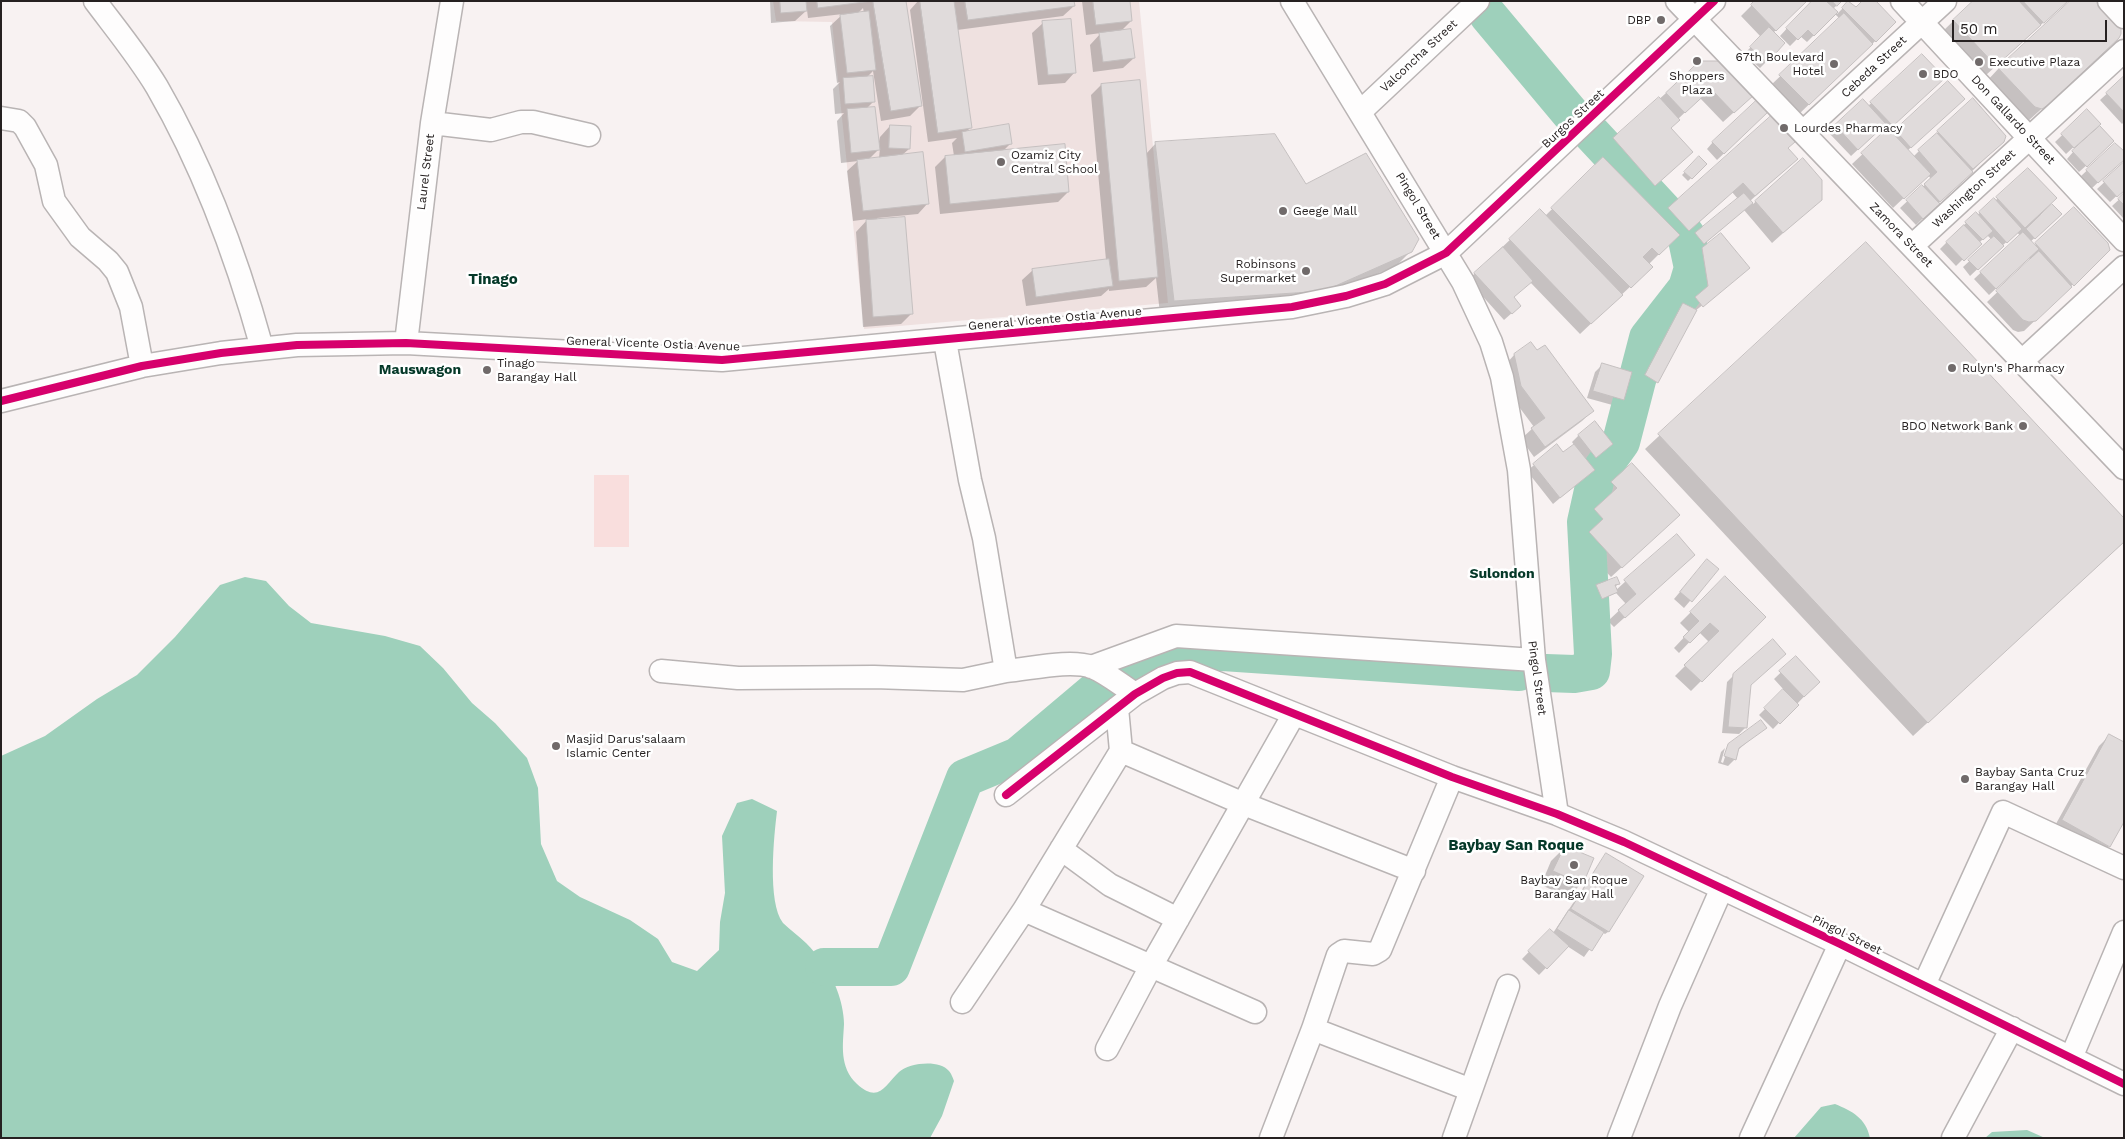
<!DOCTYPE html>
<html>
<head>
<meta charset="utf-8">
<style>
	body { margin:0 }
	#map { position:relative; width:2125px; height:1139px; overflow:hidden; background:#f8f2f2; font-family:"Work Sans",sans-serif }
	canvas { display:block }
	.frame { position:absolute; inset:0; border:2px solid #262121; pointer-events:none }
	.scale { position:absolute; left:1952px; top:20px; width:155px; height:22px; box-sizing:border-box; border:2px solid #262121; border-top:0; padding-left:6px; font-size:15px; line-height:18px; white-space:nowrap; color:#262121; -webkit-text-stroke:4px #fff; paint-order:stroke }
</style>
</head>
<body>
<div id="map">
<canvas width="2125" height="1139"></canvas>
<div class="frame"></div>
<div class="scale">50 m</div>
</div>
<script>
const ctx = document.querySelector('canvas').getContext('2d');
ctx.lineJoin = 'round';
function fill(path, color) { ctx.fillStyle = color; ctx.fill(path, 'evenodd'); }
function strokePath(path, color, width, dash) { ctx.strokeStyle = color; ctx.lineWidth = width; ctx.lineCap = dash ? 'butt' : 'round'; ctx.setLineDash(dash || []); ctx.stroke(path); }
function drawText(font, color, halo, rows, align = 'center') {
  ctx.font = font + ' "Work Sans",sans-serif'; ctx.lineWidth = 5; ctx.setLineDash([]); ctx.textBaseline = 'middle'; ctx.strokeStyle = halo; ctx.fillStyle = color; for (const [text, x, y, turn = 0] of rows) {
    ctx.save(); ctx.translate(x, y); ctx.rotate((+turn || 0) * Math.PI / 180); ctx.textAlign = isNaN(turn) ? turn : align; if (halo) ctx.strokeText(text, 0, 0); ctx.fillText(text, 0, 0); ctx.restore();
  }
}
fill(new Path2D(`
	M773 1H1139L1168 303 864 329 832 22 776 21Z`), '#efe1e0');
fill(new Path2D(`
	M594 475H629V547H594Z`), '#f9dedd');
fill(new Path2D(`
	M245 577 266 581 289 606 311 623 385 636 420 646 443 668 472 703 495 723 527 758 538 788 541 844 557 881 580 897 630 920 658 939 672 962 697 971 719 950 720 922 725 893 722 836 737 803 752 799 777 811C774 836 767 902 783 923 790 930 799 936 806 943 818 955 832 974 837 990 841 1000 844 1014 844 1024 843 1045 839 1067 857 1084 879 1104 885 1085 899 1072 909 1063 939 1059 949 1071 951 1073 953 1078 954 1081L942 1116 930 1138H1V756L45 736 97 699 137 675 175 637 220 585Z
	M1835 1104C1852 1111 1866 1118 1870 1138H1794L1821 1107Z
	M2027 1130 2045 1138H1985L1992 1132Z`), '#9ed0bb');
fill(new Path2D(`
	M770 1H904L921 105 910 116 881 121 873 71 867 77 873 102 866 109 878 146 880 137 890 126 909 149 901 156 928 203 918 214 877 218 912 313 901 324 863 327 856 232 868 219 853 221 847 171 858 161 841 163 837 121 844 113 835 114 833 89 840 82 837 83 830 26 843 14 808 18 807 10 795 21 771 23ZM863 8 864 13 857 14ZM880 148 879 158 868 160Z
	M918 1H953V3L955 1H1073L1074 6 1063 16 957 30 971 127 965 133 1011 143 1002 152 1068 192 1058 202 940 214 935 167 945 157 954 156 952 143 957 138 928 142 910 10Z
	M1082 1H1129L1131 21 1120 32 1134 58 1123 68 1093 72 1090 45 1101 33 1086 35Z
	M1756 1H1806L1773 33 1766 62 1760 68 1744 54 1761 37 1741 16Z
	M1812 1H1841L1833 9 1837 14 1849 2 1856 9 1895 22 1798 115 1770 86 1840 19 1835 14 1807 42 1800 36 1790 46 1780 36Z
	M1974 1H2067L1985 76 1943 31Z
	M1043 23 1075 72 1065 83 1038 85 1032 33Z
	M2104 52 2027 122 1986 82 1999 68Z
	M1922 56 1933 88 1888 130 1892 134 1948 82 1957 105 1907 151 1913 157 1938 132 1992 152 1916 225 1900 208 1931 179 1928 175 1893 208 1852 164 1882 136 1878 131 1851 156 1829 133 1863 101 1868 106Z
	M1701 62 1742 105 1723 122 1700 98 1678 119 1670 128 1692 152 1644 195 1603 149Z
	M2124 78V122L2122 124 2100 100Z
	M1101 85 1146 154 1156 143 1411 251 1397 265 1309 304 1160 314 1156 278 1146 287 1109 291V289L1101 296 1026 306 1022 280 1033 270 1106 260 1091 95Z
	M2087 111 2092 130 2066 154 2055 142Z
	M1771 118 1787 148 1786 169 1750 201 1753 204 1803 160 1820 200 1772 243 1744 210 1697 250 1689 241 1738 199 1732 192 1678 241 1675 238 1649 264 1651 267 1580 334 1530 282 1512 298 1513 312 1504 320 1468 280 1540 211 1545 216 1603 159 1661 217Z
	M1760 119 1717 160 1707 149 1713 142Z
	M2115 144 2124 158 2091 189 2080 177Z
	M2106 148 2079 172 2067 159 2073 152Z
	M1699 158 1706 164 1688 181 1682 175Z
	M2124 164V189L2110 202 2097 189Z
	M2028 169 2039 214 2054 221 2030 242 2034 246 2074 208 2109 250 2024 331 2018 332 2013 330 1987 302 2031 260 2029 258 1989 295 1974 279 2020 236 2017 232 1970 276 1963 267 1992 240 1987 235 1956 266 1940 249 1975 214 1977 215 1995 201Z
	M2124 195V219L2112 206Z
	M1866 244 2124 542 1913 736 1645 449Z
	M1703 249 1742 274 1695 311 1657 382 1650 389 1639 382 1677 311 1684 305 1694 310 1689 305 1702 293 1696 256Z
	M1515 354 1592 411 1582 421 1534 457 1521 439 1534 427 1511 396 1505 365Z
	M1602 365 1623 399 1616 406 1587 398 1595 372Z
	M1594 423 1605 450 1588 464 1593 470 1553 504 1527 471 1557 446 1563 454 1574 445 1572 442 1578 436Z
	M1612 483 1668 525 1611 577 1579 543 1593 529 1585 520 1607 499 1602 493Z
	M1676 536 1683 565 1614 627 1608 621 1626 604 1616 593 1598 601 1594 589 1597 586 1618 584 1615 587 1616 590Z
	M1701 567 1717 569 1684 608 1674 599Z
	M1725 578 1765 617 1691 691 1675 676 1709 642 1699 632 1679 653 1674 648 1689 632 1680 623Z
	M1796 658 1818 682 1773 729 1759 715 1784 690 1774 679Z
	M1734 675 1749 686 1745 728 1739 734 1722 733 1727 682Z
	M1765 727 1738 750 1735 759 1728 766 1718 763 1721 752 1725 748 1721 762 1723 763 1729 745Z
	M2109 736V846L2099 856 2052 831 2099 746Z
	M1565 847 1582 883 1568 897 1541 885 1551 861Z
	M1606 854 1608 932 1605 934 1602 932 1584 957 1567 946 1539 975 1522 959 1550 930 1553 933Z`), '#0003');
strokePath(new Path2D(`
	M1488 15 1570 113
	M1125 671 1141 661 1157 655 1223 652 1519 672
	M1546 673 1574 674 1591 671 1593 654 1586 522 1596 477 1621 442 1648 338 1687 288 1693 268 1686 235 1592 134
	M824 967H891L965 778 1018 756 1101 686`), '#9ed0bb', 38);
const building = new Path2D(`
	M780 1H806L807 11 781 13Z
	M817 1H872L818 8Z
	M873 1H906L922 106 891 111Z
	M920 1H954L972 128 938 133Z
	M965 1H1074L1075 6 968 20Z
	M1093 1H1130L1132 21 1096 25Z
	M1754 1H1807L1776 31 1751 5Z
	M1812 1H1826L1838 12 1814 36 1808 30 1798 40 1786 28Z
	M1832 1H1842L1837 6Z
	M1848 1 1856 7 1862 1H1876L1896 22 1876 42 1842 8Z
	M1973 1H2019L2041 25 1996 66 1953 20Z
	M2023 1H2068L2044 23Z
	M2070 1H2097L2121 26V34L2119 38 2048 105 2042 109 2035 107 1998 68Z
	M869 11 876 70 847 73 840 15Z
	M1844 13 1873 44 1809 105 1779 75Z
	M1071 19 1076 73 1048 75 1042 21Z
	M1769 27 1785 43 1767 63 1750 47Z
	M1131 29 1135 58 1103 62 1099 33Z
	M1922 54 1945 78 1893 126 1870 102Z
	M1700 61H1723L1754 95 1734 113 1711 89 1685 113 1666 93Z
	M873 76 875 102 845 104 843 78Z
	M2124 76V112L2106 93Z
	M1140 80 1158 277 1119 281 1101 84Z
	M1948 81 1965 99 1911 148 1895 130Z
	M1659 97 1680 120 1671 128 1693 152 1655 186 1613 138Z
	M1973 98 2006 136 2004 142 1973 169 1937 131Z
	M1863 99 1886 124 1858 150 1835 125Z
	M1757 100 1768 112 1724 154 1712 142Z
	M875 107 880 150 851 153 847 109Z
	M2087 109 2101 124 2074 148 2061 134Z
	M1771 116 1795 142 1788 148 1798 159 1755 196 1743 183 1689 231 1668 208Z
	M1009 124 1012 144 965 152 962 132Z
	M890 125 911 126 910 149 889 148Z
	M2100 126 2114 141 2087 167 2072 151Z
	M1888 128 1931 174 1904 199 1861 153Z
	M1937 133 1973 172 1940 202 1924 184 1937 172 1918 150Z
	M1275 134 1306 184 1366 153 1419 239 1412 252 1324 291 1174 301 1155 142Z
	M2115 143 2124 151V160L2098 183 2086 170Z
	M1065 144 1069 192 950 204 945 156Z
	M923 152 929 204 863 211 857 160Z
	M1699 156 1707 164 1692 179 1684 172Z
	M1603 157 1680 235 1659 255 1652 248 1643 257 1653 267 1631 288 1551 208Z
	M1803 158 1822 180V200L1783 233 1755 201Z
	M2124 162V191L2117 197 2103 181Z
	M2028 168 2057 198 2025 228 1996 197Z
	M1922 185 1940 204 1923 219 1906 200Z
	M1744 193 1753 203 1704 244 1695 233Z
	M2124 193V205L2118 199Z
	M1994 198 2022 229 2007 243 1979 212Z
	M2052 204 2062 214 2035 239 2026 229Z
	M2074 207 2108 243 2110 250 2074 286 2035 243Z
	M1540 209 1623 295 1591 324 1509 239Z
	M1976 212 1993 231 1983 240 1965 222Z
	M905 217 913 314 873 317 866 220Z
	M1964 225 1982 244 1964 261 1946 242Z
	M2023 232 2039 249 1996 289 1980 272Z
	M1721 233 1750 268 1703 307 1695 297 1708 286 1702 248Z
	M1994 236 2004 246 1978 270 1968 260Z
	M1866 242 2124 518V542L1928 723 1658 434Z
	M1503 247 1533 281 1514 297 1521 306 1512 314 1474 273Z
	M2039 251 2072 287 2036 321 2029 322 2023 320 1996 291Z
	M1109 259 1113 286 1036 297 1032 269Z
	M1683 303 1697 310 1658 383 1645 375Z
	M1531 342 1537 350 1545 345 1594 411 1545 447 1531 428 1545 418 1521 386 1514 354Z
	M1602 363 1632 372 1624 400 1593 391Z
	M1595 421 1613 444 1596 458 1578 435Z
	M1557 444 1563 452 1574 444 1595 470 1560 498 1533 464Z
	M1632 463 1680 515 1622 568 1589 532 1603 519 1594 509 1617 488 1611 482Z
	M1677 534 1695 555 1625 618 1618 610 1636 594 1624 580Z
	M1707 559 1719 569 1692 602 1680 592Z
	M1725 576 1766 617 1702 682 1684 665 1719 631 1710 623 1690 643 1683 637 1699 621 1690 612Z
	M1617 577 1620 584 1615 585 1618 592 1602 599 1596 585Z
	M1773 639 1786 654 1751 685 1747 728 1728 727 1733 674Z
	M1796 656 1820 682 1804 697 1779 671Z
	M1783 689 1799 705 1780 724 1764 708Z
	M1761 720 1767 728 1739 748 1736 760 1724 756 1728 744Z
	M2109 734 2124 742V822L2110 847 2062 820Z
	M1565 846 1594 858 1583 884 1553 871Z
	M1606 853 1644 876 1609 932 1571 909Z
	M1569 910 1604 932 1592 951 1557 929Z
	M1550 929 1569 946 1547 969 1528 951Z`);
fill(building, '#e0dbdb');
strokePath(building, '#c5c0c0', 1);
const minor = new Path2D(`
	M95 1C116 29 139 57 157 87 204 168 237 258 262 348
	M1292 1 1463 282 1491 342 1502 377 1519 470 1534 660 1557 814
	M1677 1 2124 468
	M1902 1 2124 240
	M2109 1 2124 17
	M1360 112 1478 1
	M1 118 19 121 25 127 46 165 54 201 80 237 108 261 117 272 131 307 142 366
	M432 123 491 130 521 122H533L589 135
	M1803 132 1945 1
	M1912 246 2124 51
	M945 341 970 480 984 538 1006 671C1030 669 1070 659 1092 667 1107 673 1121 685 1135 694
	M406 343 432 123 452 1
	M2022 361 2124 267
	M1 401 142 366 221 353 297 345 406 343 722 360 1292 307 1346 296 1385 284 1446 253 1714 1
	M1091 667 1176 636 1534 660
	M661 671 738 678 874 677 963 680 1006 671
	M1121 751 1244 804 1414 871
	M1006 795 1135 694 1163 678 1177 673 1190 672 1452 777 1557 814 1624 842 1840 944 2124 1084
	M1061 849 1110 885 1178 919
	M1024 910 1255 1012
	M1924 985 2003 812 2124 868
	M962 1002 1024 910 1121 751 1117 708
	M1313 1029 1471 1090
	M1107 1049 1150 968 1294 714
	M2071 1058 2124 932
	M1271 1138 1313 1029 1338 955 1344 951 1373 954 1380 950 1452 777
	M1454 1138 1508 986
	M1619 1138 1670 1006 1722 888
	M1751 1138 1840 944
	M1953 1138 2012 1028`);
strokePath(minor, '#b9b4b4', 25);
strokePath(minor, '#fefdfd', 22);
strokePath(new Path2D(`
	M1 401 142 366 221 353 297 345 406 343 722 360 1292 307 1346 296 1385 284 1446 253 1714 1
	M1006 795 1135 694 1163 678 1177 673 1190 672 1452 777 1557 814 1624 842 1840 944 2124 1084`), '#d6006c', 8);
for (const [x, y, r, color] of [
	[1661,20,5,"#706a6a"],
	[1697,61,5,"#706a6a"],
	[1979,62,5,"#706a6a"],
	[1834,64,5,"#706a6a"],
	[1923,74,5,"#706a6a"],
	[1784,128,5,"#706a6a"],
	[1001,162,5,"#706a6a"],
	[1283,211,5,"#706a6a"],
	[1306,271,5,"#706a6a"],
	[1952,368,5,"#706a6a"],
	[487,370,5,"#706a6a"],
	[2023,426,5,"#706a6a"],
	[556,746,5,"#706a6a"],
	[1965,779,5,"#706a6a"],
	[1574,865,5,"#706a6a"]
]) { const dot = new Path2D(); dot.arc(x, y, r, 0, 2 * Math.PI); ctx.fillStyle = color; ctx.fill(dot); strokePath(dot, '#fff', 2); }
drawText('12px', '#262121', '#fff', [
	["DBP",1651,20,"right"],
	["67th Boulevard",1824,57,"right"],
	["Hotel",1824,71,"right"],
	["Executive Plaza",1989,62],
	["BDO",1933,74],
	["Shoppers",1697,76,"center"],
	["Plaza",1697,90,"center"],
	["Lourdes Pharmacy",1794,128],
	["Ozamiz City",1011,155],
	["Central School",1011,169],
	["Geege Mall",1293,211],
	["Robinsons",1296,264,"right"],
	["Supermarket",1296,278,"right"],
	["Tinago",497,363],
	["Barangay Hall",497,377],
	["Rulyn's Pharmacy",1962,368],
	["BDO Network Bank",2013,426,"right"],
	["Masjid Darus'salaam",566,739],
	["Islamic Center",566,753],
	["Baybay Santa Cruz",1975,772],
	["Barangay Hall",1975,786],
	["Baybay San Roque",1574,880,"center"],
	["Barangay Hall",1574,894,"center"]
], 'left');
drawText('12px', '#262121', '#fff', [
	["Valconcha Street",1419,56,-43],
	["Cebeda Street",1874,67,-43],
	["Burgos Street",1573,119,-43],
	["Don Gallardo Street",2013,120,47],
	["Laurel Street",426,172,-83],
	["Washington Street",1974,189,-43],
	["Pingol Street",1418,206,59],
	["Zamora Street",1901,235,46],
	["General Vicente Ostia Avenue",1055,319,-5],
	["General Vicente Ostia Avenue",653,344,2],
	["Pingol Street",1537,678,82],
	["Pingol Street",1847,935,26]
]);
drawText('bold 14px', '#053929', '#fff', [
	["Mauswagon",420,370],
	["Sulondon",1502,574]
]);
drawText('bold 15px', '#053929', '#fff', [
	["Tinago",493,280],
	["Baybay San Roque",1516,846]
]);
</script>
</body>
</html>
